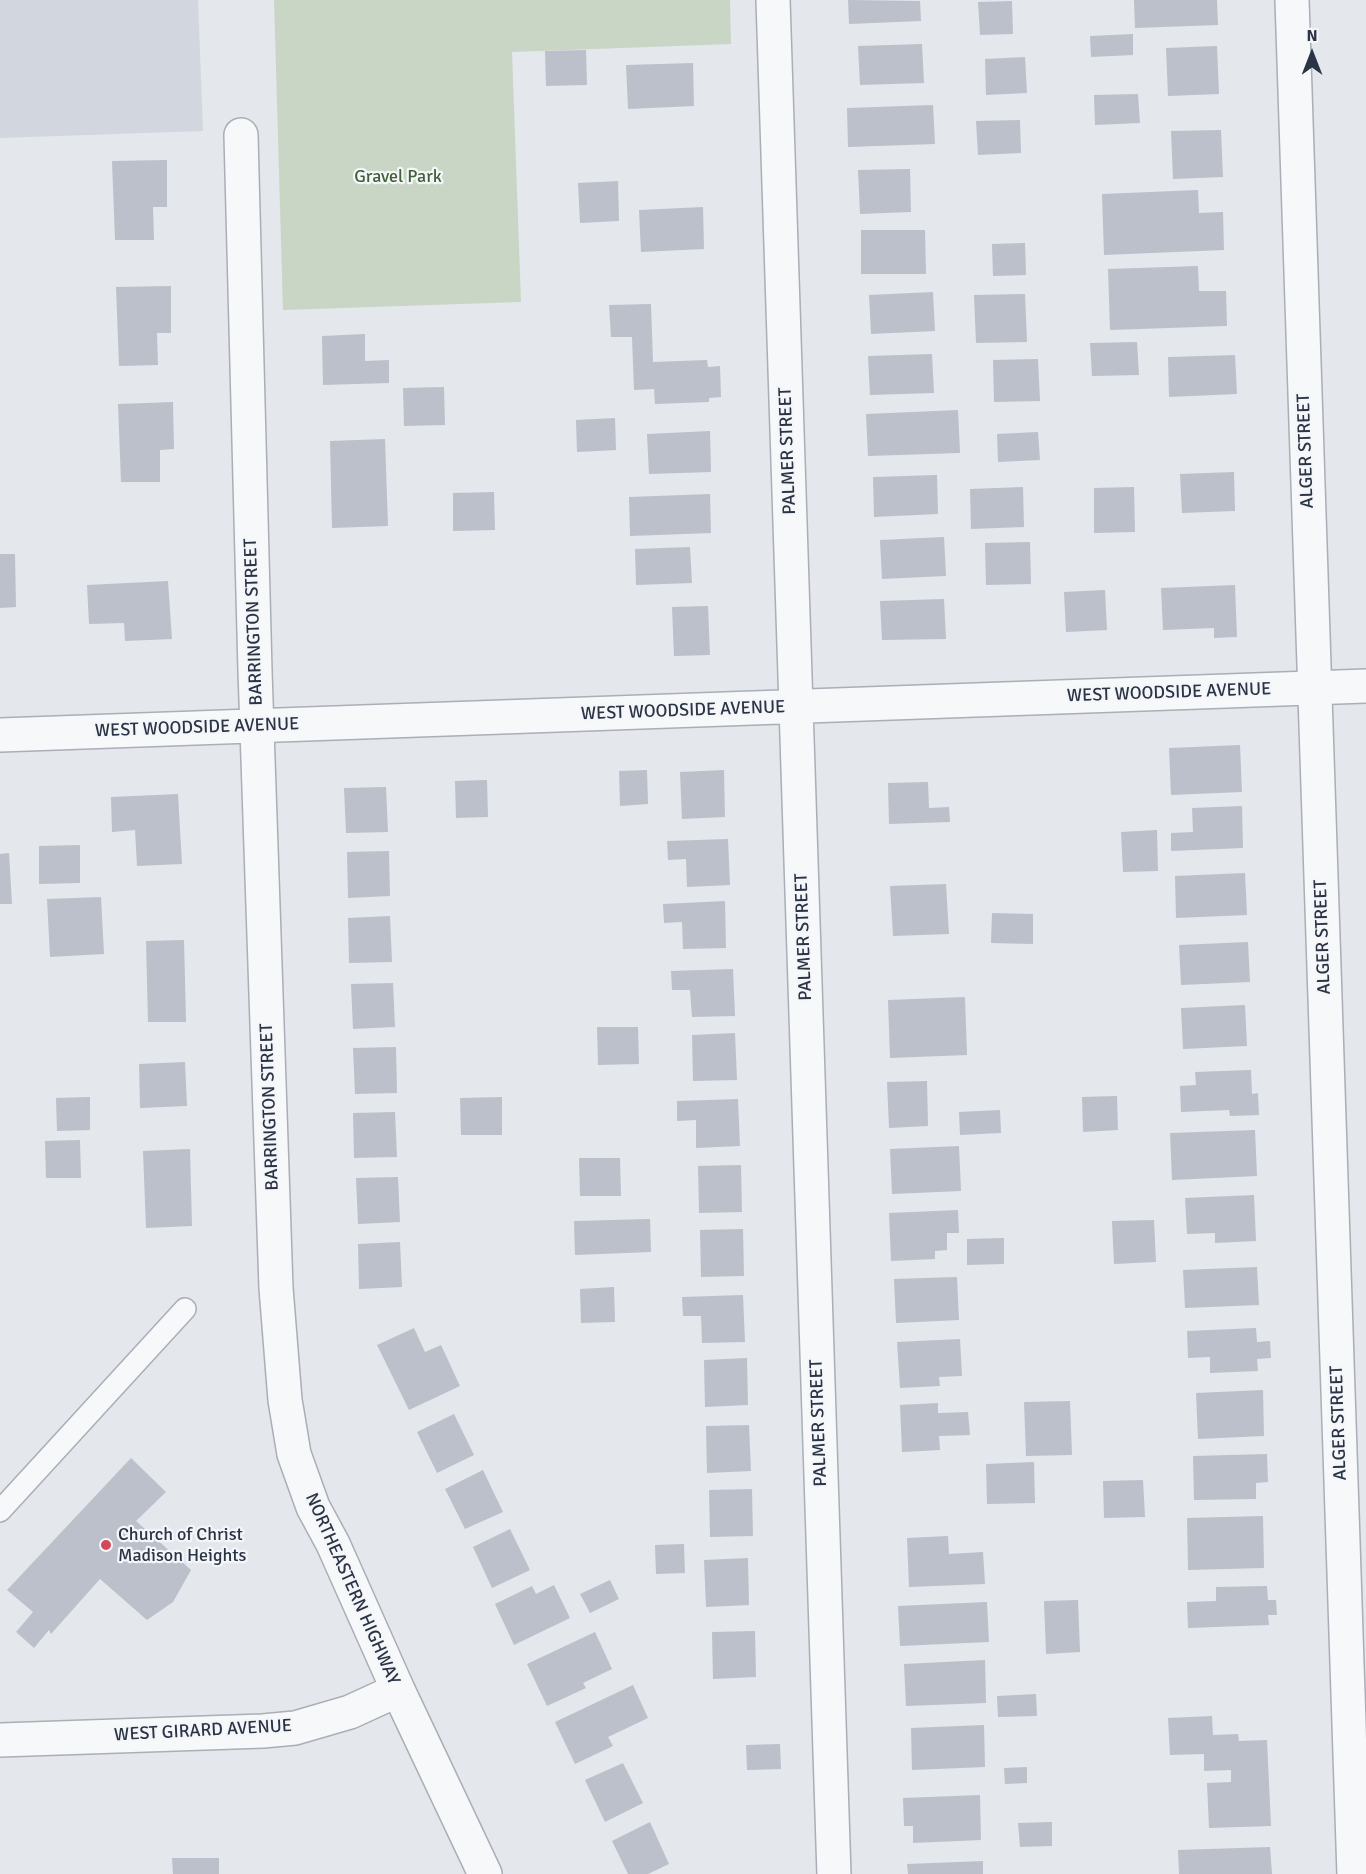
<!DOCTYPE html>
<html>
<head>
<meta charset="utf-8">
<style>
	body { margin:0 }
	#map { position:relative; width:1366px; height:1874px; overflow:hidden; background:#e4e7ec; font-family:Signika,sans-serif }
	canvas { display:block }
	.north { position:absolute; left:1282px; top:24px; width:60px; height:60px; -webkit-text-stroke:4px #f4f6f9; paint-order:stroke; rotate:0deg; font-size:16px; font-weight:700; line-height:24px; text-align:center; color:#2b3445 }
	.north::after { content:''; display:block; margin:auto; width:21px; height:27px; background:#2b3445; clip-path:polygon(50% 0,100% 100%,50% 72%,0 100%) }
</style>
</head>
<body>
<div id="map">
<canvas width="1366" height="1874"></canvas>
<div class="north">N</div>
</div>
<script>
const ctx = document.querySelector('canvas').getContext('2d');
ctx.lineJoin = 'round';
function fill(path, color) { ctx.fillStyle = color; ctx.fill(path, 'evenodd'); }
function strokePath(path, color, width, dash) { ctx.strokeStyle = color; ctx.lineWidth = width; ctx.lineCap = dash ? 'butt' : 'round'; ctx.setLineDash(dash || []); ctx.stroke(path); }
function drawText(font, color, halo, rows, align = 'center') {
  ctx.font = font + ' Signika,sans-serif'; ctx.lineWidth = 4.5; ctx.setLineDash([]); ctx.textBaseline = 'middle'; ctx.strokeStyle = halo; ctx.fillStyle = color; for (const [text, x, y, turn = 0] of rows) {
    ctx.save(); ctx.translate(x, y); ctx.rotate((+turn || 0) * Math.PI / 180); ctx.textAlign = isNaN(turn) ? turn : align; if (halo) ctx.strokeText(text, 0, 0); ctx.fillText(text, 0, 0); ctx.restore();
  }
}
fill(new Path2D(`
	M0 0H198L203 131 0 138Z`), '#d2d6de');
fill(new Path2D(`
	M274 0H730L731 44 512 52 521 302 283 310Z`), '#c9d6c5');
fill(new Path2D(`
	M848 0 920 1 921 21 849 24Z
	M1134 0H1217L1218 25 1135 28Z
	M1012 1 1013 34 980 35 978 2Z
	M1133 34V55L1091 57 1090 36Z
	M922 44 924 83 860 85 858 46Z
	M1217 46 1219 94 1168 96 1166 48Z
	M586 50 587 85 546 86 545 51Z
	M1025 57 1027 93 986 95 985 59Z
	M693 63 694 106 628 109 626 65Z
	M1138 94 1140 123 1095 125 1094 95Z
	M933 105 935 144 848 147 847 108Z
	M1020 120 1021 153 978 155 976 121Z
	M1221 130 1223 177 1173 179 1171 131Z
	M167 160V207H153L154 240H115L112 161Z
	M910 169 911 212 860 214 858 170Z
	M618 181 619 221 580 223 578 183Z
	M1198 190 1199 213 1223 212 1224 250 1104 255 1102 194Z
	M703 207 704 249 641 252 639 210Z
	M861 230H925L926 274H861Z
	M1025 243 1026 275 993 276 992 244Z
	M1198 266 1199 291H1226L1227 326 1110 330 1108 269Z
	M171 286V333H157L158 365 119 366 116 287Z
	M933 292 935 331 871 334 869 295Z
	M1025 294 1027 342 976 343 974 295Z
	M651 304 653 362 707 360 708 367 720 366 721 397 709 398V402L655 404 654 389 634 390 632 337H611L609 305Z
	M365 334V361L389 360V383L323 385 322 336Z
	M1137 342 1139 375 1092 376 1090 343Z
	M932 354 934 393 870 395 868 356Z
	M1235 355 1237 394 1169 397 1168 357Z
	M1038 359 1040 401 994 402 993 360Z
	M444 387 445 425 404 426 403 388Z
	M173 402 174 449 160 450V482H121L118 404Z
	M958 410 960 453 868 456 866 414Z
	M615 418 616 450 577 452 576 420Z
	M710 431 711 472 649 474 647 434Z
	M1038 432 1040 460 998 462 997 434Z
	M385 439 388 526 332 528 330 441Z
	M1234 472 1235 511 1182 513 1180 474Z
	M937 475 938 514 874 517 873 477Z
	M1023 487 1024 527 971 529 970 489Z
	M1134 487 1135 532 1094 533V488Z
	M494 492 495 530 453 531V493Z
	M710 494 711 533 630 536 629 497Z
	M944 537 946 576 882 579 880 540Z
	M1030 542 1031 584 986 585 985 543Z
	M690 547 692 583 636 585 635 549Z
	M0 554H15L16 607 0 608Z
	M168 581 172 639 125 641 124 623 89 624 87 585Z
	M1235 585 1237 637 1214 638V628L1163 630 1161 588Z
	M1105 590 1107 630 1066 632 1064 592Z
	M944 599 946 639 882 640 880 601Z
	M708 606 710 655 674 656 672 607Z
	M1240 745 1242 792 1171 795 1169 748Z
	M647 770 648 804 620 806 619 771Z
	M724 770 725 817 682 819 680 772Z
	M487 780 488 817 456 818 455 781Z
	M928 782 929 808 949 807 950 822 889 824 888 783Z
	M386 787 388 832 346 833 344 788Z
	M178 794 182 864 137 866 135 830 112 832 111 797Z
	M1242 806 1243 848 1171 851V833L1193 832 1192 808Z
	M1157 830 1158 871 1123 872 1121 832Z
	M728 839 730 885 687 887 686 859 668 860 667 841Z
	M80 845V883L39 884V846Z
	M389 851 390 896 348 898 347 852Z
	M9 853 12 904H0V854Z
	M1245 873 1247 915 1176 918 1175 876Z
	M946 884 949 934 893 936 890 886Z
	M101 897 104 954 50 957 47 899Z
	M725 901 726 948 683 949 682 922 664 923 663 904Z
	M992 913 1033 914V944L991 943Z
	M390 916 392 962 349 963 348 918Z
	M184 940 186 1022H148L146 941Z
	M1248 942 1250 982 1181 985 1179 945Z
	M733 969 735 1016 692 1017 690 990H672L671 971Z
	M393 983 395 1027 353 1029 351 984Z
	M965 997 967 1055 890 1058 888 1000Z
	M1245 1005 1247 1046 1183 1049 1181 1008Z
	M597 1027H638L639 1064 598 1065Z
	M735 1033 737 1080 693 1081 692 1035Z
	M396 1047 397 1093 355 1094 353 1048Z
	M185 1062 187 1106 140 1108 139 1064Z
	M1251 1070 1252 1094 1258 1093 1259 1115 1230 1116 1229 1110 1181 1112 1180 1086 1196 1085 1195 1072Z
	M927 1081 928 1126 889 1128 887 1082Z
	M1117 1096 1118 1130 1083 1132 1082 1097Z
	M90 1097V1130L57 1131 56 1098Z
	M502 1097V1135H461L460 1098Z
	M738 1099 740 1146 696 1148V1120L677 1121V1101Z
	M1000 1110 1001 1133 960 1135 959 1112Z
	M395 1112 397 1157 354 1158 353 1113Z
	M1255 1130 1257 1176 1172 1180 1170 1133Z
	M80 1140 81 1178H46L45 1141Z
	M959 1146 961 1191 892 1194 890 1149Z
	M190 1149 192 1226 146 1228 143 1151Z
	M579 1158H620L621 1196H580Z
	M741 1165 742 1212 699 1213 698 1166Z
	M398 1177 400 1222 358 1224 356 1178Z
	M1254 1195 1256 1241 1215 1243V1233L1187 1234 1185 1198Z
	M958 1210 959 1233H947V1250L935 1251V1259L891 1261 889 1213Z
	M650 1219 651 1252 575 1255 574 1221Z
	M1154 1220 1156 1262 1114 1264 1112 1221Z
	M743 1229 744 1276 701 1277 700 1230Z
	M1004 1238V1264L967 1265V1239Z
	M400 1242 402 1287 359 1289 358 1244Z
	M1257 1267 1259 1305 1185 1308 1183 1270Z
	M957 1277 959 1320 896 1323 894 1279Z
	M614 1287 615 1322 581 1323 580 1289Z
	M743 1295 745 1342 702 1343 701 1316H683L682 1297Z
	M414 1328 425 1352 441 1345 460 1386 409 1410 377 1345Z
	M1256 1328 1257 1342 1270 1341 1271 1358 1257 1359 1258 1371 1210 1373V1357L1188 1358 1187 1331Z
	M960 1339 962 1376 939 1377 940 1386 900 1388 897 1342Z
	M747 1358 748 1405 705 1407 704 1360Z
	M1263 1390 1264 1436 1198 1439 1196 1393Z
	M1070 1401 1072 1455 1026 1456 1024 1402Z
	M938 1403V1413L968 1412 970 1435 939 1436 940 1450 902 1452 900 1405Z
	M454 1414 474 1455 437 1473 417 1432Z
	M749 1425 751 1471 707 1473 706 1426Z
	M1267 1454 1268 1482 1256 1483V1499L1194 1500 1193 1456Z
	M131 1458 166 1492 136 1521 191 1570 173 1602 147 1620 100 1579 51 1634 49 1630 34 1648 16 1632 33 1612 7 1590Z
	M1034 1462 1035 1503 987 1504 986 1464Z
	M483 1470 503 1512 465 1529 445 1489Z
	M1143 1480 1145 1517 1104 1518 1103 1481Z
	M752 1489 753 1536 710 1537 709 1490Z
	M1263 1516 1264 1568 1188 1570 1187 1518Z
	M510 1529 530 1570 492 1588 473 1547Z
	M948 1536 949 1554 983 1552 985 1584 909 1587 907 1538Z
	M684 1544 685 1573 656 1574 655 1545Z
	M748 1558 749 1605 706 1607 704 1560Z
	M610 1580 619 1599 590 1613 580 1594Z
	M554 1585 570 1618 514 1645 495 1604 532 1586 536 1594Z
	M1267 1586 1268 1600H1276L1277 1615H1268L1269 1625 1188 1628 1187 1602 1216 1601V1587Z
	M1078 1600 1080 1652 1046 1654 1044 1601Z
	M987 1602 989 1642 900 1646 898 1606Z
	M755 1631 756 1677 713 1679 712 1632Z
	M595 1632 612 1669 583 1683 586 1688 547 1706 527 1664Z
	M985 1660 986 1703 906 1706 904 1664Z
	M633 1685 648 1718 608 1737 613 1746 575 1764 555 1722Z
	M1036 1694 1037 1716 998 1717 997 1696Z
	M1212 1716 1213 1735 1238 1734 1239 1741 1267 1740 1271 1826 1209 1828 1207 1783 1231 1782V1770L1204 1771V1754L1170 1755 1168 1718Z
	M984 1725 985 1767 912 1770 911 1728Z
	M780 1744 781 1769 747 1770 746 1745Z
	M623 1763 643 1803 605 1822 585 1780Z
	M1027 1767V1783L1005 1784 1004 1768Z
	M980 1795 981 1840 913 1843V1826H904L903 1798Z
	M650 1822 669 1864 648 1874H628L612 1841Z
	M1052 1822V1846L1020 1847 1018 1823Z
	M1270 1847 1272 1874H1179L1178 1850Z
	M172 1858H219V1874H173Z
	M983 1861V1874H908L907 1864Z`), '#bbc0ca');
const lane = new Path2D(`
	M0 1511 185 1309`);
const street = new Path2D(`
	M773 0 834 1874
	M1292 0 1354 1874
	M241 135 255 671 276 1288 285 1400 294 1454 313 1507 333 1544 398 1690 485 1874
	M0 735 1366 686
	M0 1740 263 1731 295 1728 350 1712 398 1690`);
strokePath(lane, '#a9aeb7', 24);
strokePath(street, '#a9aeb7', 36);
strokePath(lane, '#f7f8fa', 21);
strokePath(street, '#f7f8fa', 33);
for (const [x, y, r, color] of [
	[106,1545,6,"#d1495b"]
]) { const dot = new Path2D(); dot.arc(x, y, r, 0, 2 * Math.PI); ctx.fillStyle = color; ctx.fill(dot); strokePath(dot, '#f4f6f9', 2); }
drawText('18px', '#3f6138', '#f4f6f9', [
	["Gravel Park",398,177]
]);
drawText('18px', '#2b3445', '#f4f6f9', [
	["PALMER STREET",788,451,-92],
	["ALGER STREET",1306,451,-92],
	["BARRINGTON STREET",254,622,-92],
	["WEST WOODSIDE AVENUE",1169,693,-2],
	["WEST WOODSIDE AVENUE",683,711,-2],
	["WEST WOODSIDE AVENUE",197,728,-2],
	["PALMER STREET",804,937,-92],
	["ALGER STREET",1323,937,-92],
	["BARRINGTON STREET",270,1107,-92],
	["PALMER STREET",819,1423,-92],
	["ALGER STREET",1339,1423,-92],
	["NORTHEASTERN HIGHWAY",352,1589,66],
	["WEST GIRARD AVENUE",203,1731,-3]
]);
drawText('18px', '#2b3445', '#f4f6f9', [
	["Church of Christ",118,1535],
	["Madison Heights",118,1556]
], 'left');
</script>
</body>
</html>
